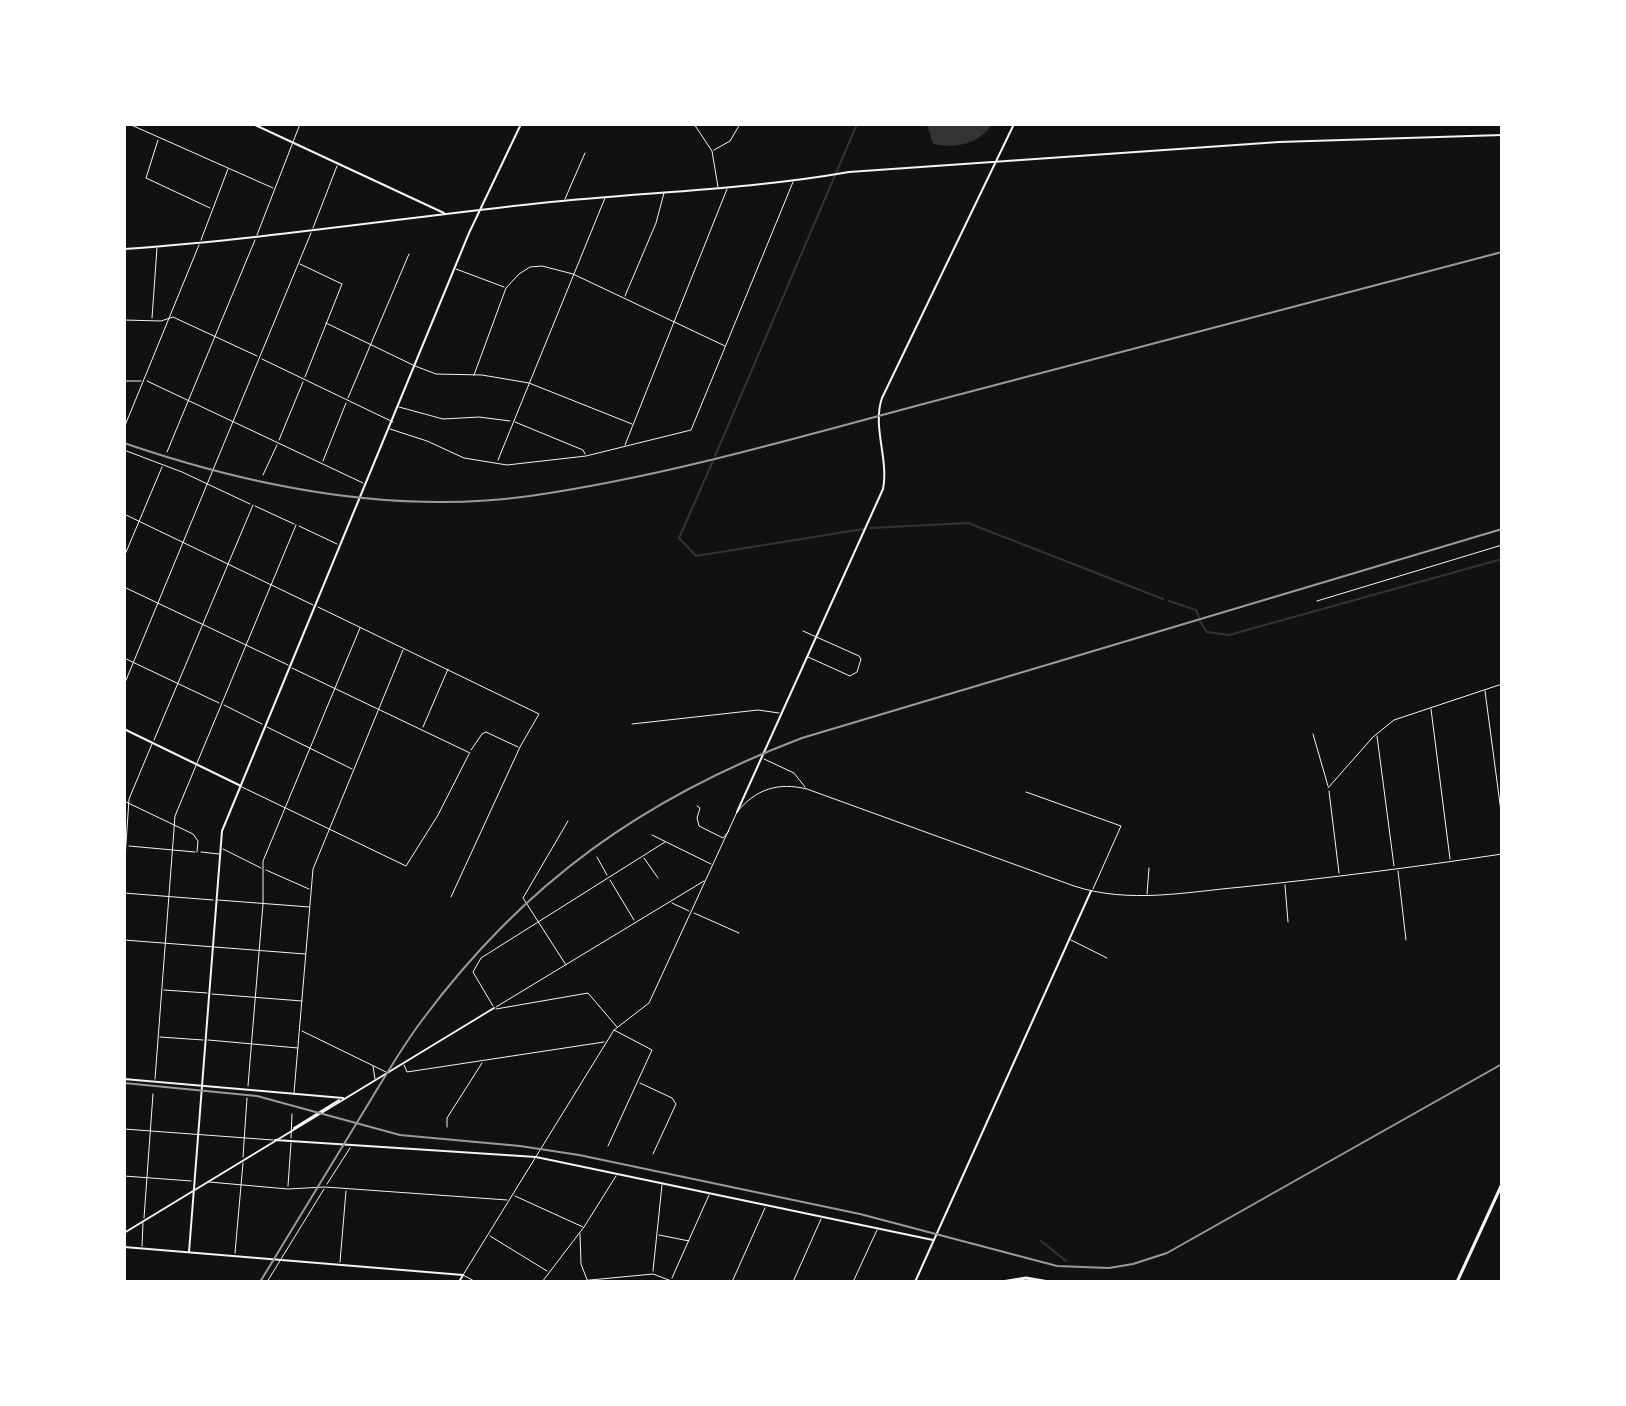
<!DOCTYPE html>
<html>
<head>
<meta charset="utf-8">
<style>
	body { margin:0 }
	#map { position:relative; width:1626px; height:1406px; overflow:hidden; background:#111; font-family:"Nunito Sans",sans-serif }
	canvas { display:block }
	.frame { position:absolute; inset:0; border:126px solid #fff; pointer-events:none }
</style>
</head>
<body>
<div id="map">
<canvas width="1626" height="1406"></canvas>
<div class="frame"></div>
</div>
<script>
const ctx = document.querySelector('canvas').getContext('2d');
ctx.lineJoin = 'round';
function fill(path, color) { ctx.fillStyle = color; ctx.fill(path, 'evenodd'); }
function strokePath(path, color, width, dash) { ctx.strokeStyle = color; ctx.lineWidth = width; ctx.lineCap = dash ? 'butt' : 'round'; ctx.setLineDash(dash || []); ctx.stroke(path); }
fill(new Path2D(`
	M927 124H992C980 144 955 149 933 144Z`), '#333');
strokePath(new Path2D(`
	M715 456 857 124
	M713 461 679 538 696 556 863 529
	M870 528 968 523 1163 599
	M1169 601 1196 610 1199 617
	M1200 621 1207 632 1229 635 1502 559
	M1041 1241 1066 1261`), '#333', 2);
strokePath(new Path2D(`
	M129 124 273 188
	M679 124H687
	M694 124 712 151 718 187
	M158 140 146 178 210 208
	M714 150 730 141 740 124
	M565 199 585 153
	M313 228 337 166
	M257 235 300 124
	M201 240 228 169
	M300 264 342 284 305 377
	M456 269 504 287
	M625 296 656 223 664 193
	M152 318 157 248
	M124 320 161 321 173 317 257 356
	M326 323 415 366 436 374 482 375 529 383 632 424
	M262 359 393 422
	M474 375 506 288 519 274 530 267 542 266 573 274 725 346
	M124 381H141
	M147 381 363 483
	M348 398 409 254
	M399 407 443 419 479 417 510 421
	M515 422 583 450 585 454
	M124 428 199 245
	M390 429 427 441 464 458 507 465 586 456 691 430 793 182
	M279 440 303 382
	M625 445 727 189
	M124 450 182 472 250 504
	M167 452 255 240
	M498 460 605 198
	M323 461 346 403
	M263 475 277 445
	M255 506 294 524
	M124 514 313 605
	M299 526 337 544
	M124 557 162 467
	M124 587 288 665
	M1317 601 1502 545
	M318 607 539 714 520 747 451 897
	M803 631 859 656 861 659 857 672 850 676 808 657
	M124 658 219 703
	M292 668 470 753
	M124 685 311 233
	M1485 691 1502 819
	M224 705 262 724
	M1431 709 1450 859
	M632 724 758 710 779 713
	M267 727 352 769
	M423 727 448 669
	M1313 734 1328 786
	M1377 736 1394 866
	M154 740 253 505
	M471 750 482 734 486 732 518 747
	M764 759 794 773 805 787
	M242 787 406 866 438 815 469 754
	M1328 788 1373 737 1394 720 1502 684
	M1329 791 1339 873
	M1026 792 1121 826 1093 889
	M124 801 193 834 198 841 197 852
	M697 806 700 808 697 818 699 826 723 838 729 831
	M652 835 711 864
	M129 846 195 852
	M223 849 261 868
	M201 852 219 854
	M597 857 607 875
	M644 858 658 878
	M266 870 309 889
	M1398 871 1406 940
	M124 873 129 799 152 744
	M610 880 634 920
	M1285 885 1288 922
	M124 893 213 900
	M1147 894 1149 868
	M218 900 309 907
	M672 903 689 911
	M694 913 739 933
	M124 940 305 954
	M1071 940 1107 958
	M566 965 523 898 568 821
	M164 990 207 993
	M212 994 302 1001
	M493 1006 473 972 481 958 665 842
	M496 1007 704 881
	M496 1009 588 993 617 1027
	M302 1031 386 1072
	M160 1037 203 1040
	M208 1040 298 1048
	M404 1065 407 1072 604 1042
	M373 1066 375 1079
	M155 1079 175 816 296 525
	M640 1083 672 1098 676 1104 653 1154
	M248 1086 263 904V861L360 628
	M294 1093 313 869 403 650
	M447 1127V1118L482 1063
	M124 1129 273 1140
	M291 1138 292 1114
	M608 1146 652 1050 614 1030
	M243 1157 247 1098
	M124 1176 191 1181
	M209 1182 288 1189 325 1187 507 1200
	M327 1184 350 1148
	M288 1186 291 1143
	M515 1196 583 1227
	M144 1218 153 1094
	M580 1234 581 1264 588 1282
	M659 1235 689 1241
	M490 1236 547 1271
	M142 1246 143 1223
	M235 1253 243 1163
	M340 1262 346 1191
	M653 1271 662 1185
	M672 1278 709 1195
	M267 1282 324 1189
	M476 1282 463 1275 614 1030 649 1003 737 812C756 789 778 782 807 789L1074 886C1129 904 1186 892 1242 887 1329 878 1416 867 1502 854
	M542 1282 584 1227 616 1176
	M569 1282 653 1274 674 1282
	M732 1282 765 1208
	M793 1282 821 1219
	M853 1282 877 1230`), '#f5f5f5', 1);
strokePath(new Path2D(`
	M253 124 444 213
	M124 249C264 239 402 218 541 203 644 192 747 190 849 172L1279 142 1502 135
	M124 729 241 786
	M737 812 883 489C889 459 872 427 882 398L1014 124
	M124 1079 343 1098
	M294 1128 339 1100
	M275 1140 536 1157 933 1240
	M124 1233 494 1008
	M124 1247 463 1275 459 1282
	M189 1252 222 831 469 233 521 124
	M915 1282 1091 891`), '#f5f5f5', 2);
strokePath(new Path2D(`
	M1002 1282 1026 1278 1049 1282
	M1457 1282 1502 1184`), '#f5f5f5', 3);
strokePath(new Path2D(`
	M124 443C252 487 393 515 530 496 677 475 822 430 965 393 1144 346 1323 299 1502 252
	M124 1083 257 1096 400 1135 520 1146 579 1155 860 1214 1057 1266 1109 1268 1133 1264 1167 1253 1502 1064
	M260 1282C295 1225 329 1168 364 1111 383 1080 401 1048 423 1019 525 882 644 798 802 738L1502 529`), '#9a9a9a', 2);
</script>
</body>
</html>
